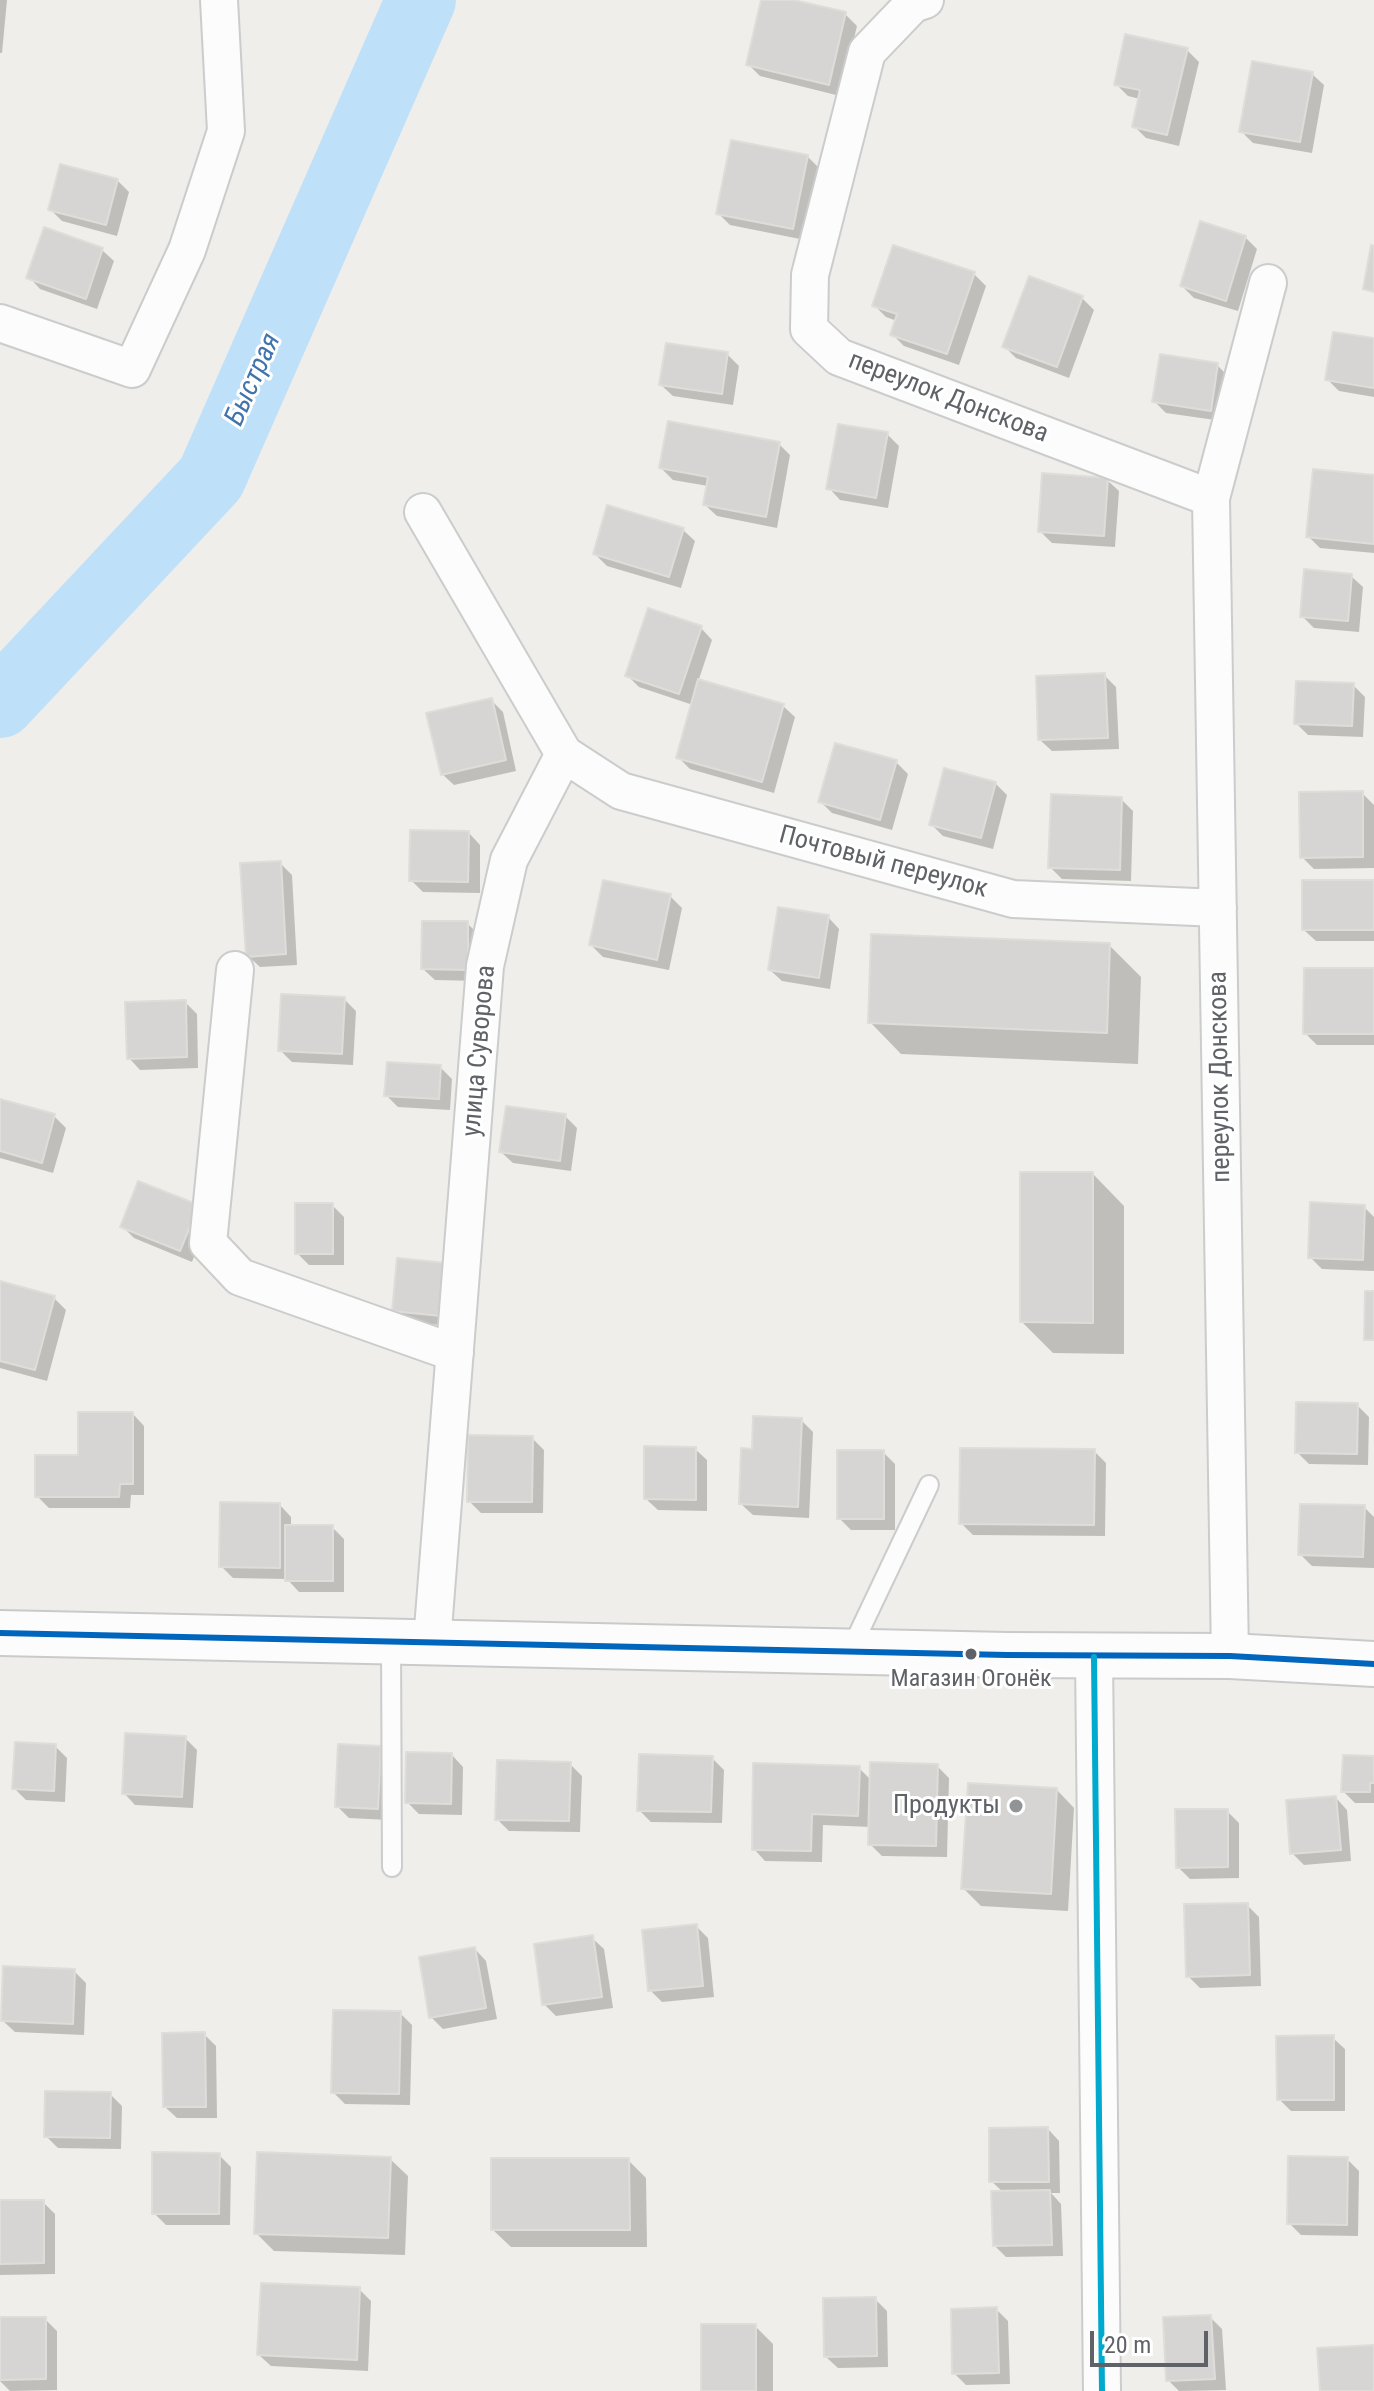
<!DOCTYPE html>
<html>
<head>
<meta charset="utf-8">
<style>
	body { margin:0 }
	#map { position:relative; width:1374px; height:2391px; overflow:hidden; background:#efeeea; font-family:"Roboto Condensed",sans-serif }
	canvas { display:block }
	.scale { position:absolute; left:1090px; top:2331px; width:118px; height:36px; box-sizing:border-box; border:4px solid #5f6368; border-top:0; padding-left:10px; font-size:24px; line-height:28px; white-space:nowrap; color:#5f6368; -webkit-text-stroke:6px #fff; paint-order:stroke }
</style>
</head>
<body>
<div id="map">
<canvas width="1374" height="2391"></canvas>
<div class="scale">20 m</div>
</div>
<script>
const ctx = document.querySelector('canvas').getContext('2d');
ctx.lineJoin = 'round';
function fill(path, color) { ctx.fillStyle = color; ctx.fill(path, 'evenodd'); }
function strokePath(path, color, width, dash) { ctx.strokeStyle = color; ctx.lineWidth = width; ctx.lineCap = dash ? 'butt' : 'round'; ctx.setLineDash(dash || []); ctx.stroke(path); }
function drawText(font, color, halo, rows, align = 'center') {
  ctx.font = font + ' "Roboto Condensed",sans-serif'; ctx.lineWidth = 6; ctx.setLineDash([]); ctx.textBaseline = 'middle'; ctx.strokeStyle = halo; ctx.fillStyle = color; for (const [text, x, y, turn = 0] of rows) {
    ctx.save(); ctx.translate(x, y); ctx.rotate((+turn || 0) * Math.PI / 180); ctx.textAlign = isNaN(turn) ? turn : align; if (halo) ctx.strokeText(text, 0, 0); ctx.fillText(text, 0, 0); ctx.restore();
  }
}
fill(new Path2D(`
	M0 0H7L2 53H0Z
	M763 0H785L845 14 857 26 840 96 760 76 748 64Z
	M1187 50 1199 62 1179 146 1146 138 1134 126 1140 99 1128 96 1116 84Z
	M1312 74 1324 85 1312 153 1253 143 1241 131Z
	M807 156 819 168 805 240 730 225 718 213Z
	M117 180 129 192 117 236 62 221 51 210Z
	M1245 237 1257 249 1238 311 1194 298 1182 286Z
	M102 250 114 261 97 309 40 289 29 277Z
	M974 274 986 286 959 365 904 346 892 334 897 321 886 317 874 305Z
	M1030 278 1082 298 1094 310 1069 378 1016 358 1004 346Z
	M1374 340V397L1339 391 1327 379Z
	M727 354 739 366 733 405 673 396 661 385Z
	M1217 365 1229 377 1222 421 1166 413 1154 401Z
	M887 434 899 446 888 508 840 500 829 488Z
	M779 444 790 455 777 528 717 516 705 505 708 486 673 480 661 468Z
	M1374 477V553L1320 548 1308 536Z
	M1107 480 1119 491 1115 547 1052 543 1040 531Z
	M683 530 695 541 681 588 607 566 595 554Z
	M1351 576 1363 587 1359 632 1314 628 1302 616Z
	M701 628 712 640 698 682 783 706 795 717 774 793 690 769 678 757 693 705 639 687 628 676Z
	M1104 675 1116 687 1119 749 1052 751 1040 740Z
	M1353 685 1365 697 1363 737 1308 735 1296 723Z
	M491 700 503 712 516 771 454 785 442 774Z
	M896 762 908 774 892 830 832 813 820 801Z
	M995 783 1007 795 993 849 943 836 931 824Z
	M1362 793 1374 805V868L1314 869 1302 857Z
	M1121 799 1133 811 1131 881 1062 879 1050 867Z
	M469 833 480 845V893L423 892 411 880Z
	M280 863 292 875 297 965 260 967 248 956Z
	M1374 882V941H1316L1304 930Z
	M670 896 682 908 669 970 603 957 591 945Z
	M828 917 839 929 830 989 782 981 770 970Z
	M467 923 479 935V981L435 980 423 969Z
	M1109 945 1141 977 1138 1064 901 1054 870 1022Z
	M1374 970V1045H1317L1305 1033Z
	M344 999 356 1011 353 1065 292 1062 280 1050Z
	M185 1002 197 1014 198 1068 140 1070 129 1058Z
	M440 1067 452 1079 450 1110 398 1107 386 1095Z
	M0 1101 54 1116 66 1128 53 1173 0 1158Z
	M565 1116 577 1128 571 1171 513 1163 501 1152Z
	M1093 1174 1124 1206V1354L1053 1353 1022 1322Z
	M332 1205 344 1217V1265H309L297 1253Z
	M1364 1207 1374 1217V1271L1322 1269 1310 1257Z
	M209 1219 192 1262 134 1238 122 1226Z
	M399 1260 452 1326 405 1322 394 1310Z
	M0 1283 54 1298 66 1310 47 1381 0 1368Z
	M1357 1405 1369 1417 1368 1465 1309 1464 1297 1452Z
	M133 1414 144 1426V1495H131L130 1508H49L37 1496 80 1457Z
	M801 1420 813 1432 809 1518 753 1515 741 1504 754 1451Z
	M532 1438 544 1450 543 1513H481L469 1501Z
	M695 1449 707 1460V1511L658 1510 646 1499Z
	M1094 1451 1106 1463 1105 1536 973 1535 961 1523Z
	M883 1452 895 1464V1530H851L839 1518Z
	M280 1505 291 1517V1527H332L344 1539V1592H299L287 1579 233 1578 221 1566Z
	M1364 1507 1374 1517V1568L1312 1566 1300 1554Z
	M185 1738 197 1750 193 1808 135 1805 124 1793Z
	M55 1746 67 1758 65 1802 26 1800 14 1788Z
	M380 1748 392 1759 389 1820 349 1818 337 1806Z
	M452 1755 463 1767 462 1815 419 1814 407 1802Z
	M712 1758 724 1770 722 1823 651 1822 639 1810Z
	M1374 1758V1803H1355L1343 1791Z
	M570 1764 582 1776 580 1832 509 1831 497 1819Z
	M937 1766 949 1778 947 1857 882 1856 870 1844 871 1827 823 1825 822 1862 765 1861 754 1849 859 1768 872 1781Z
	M1057 1790 1074 1808 1068 1911 981 1906 963 1888Z
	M1336 1798 1347 1810 1351 1861 1304 1865 1292 1853Z
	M1227 1811 1239 1823V1878L1190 1879 1178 1867Z
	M1247 1905 1259 1917 1261 1986 1200 1988 1188 1976Z
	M696 1926 708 1938 714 1997 662 2002 650 1990Z
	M592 1938 604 1949 613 2008 556 2016 544 2004Z
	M475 1949 486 1961 497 2019 443 2029 431 2017Z
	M74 1971 86 1983 84 2035 15 2032 3 2021Z
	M400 2013 412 2025 410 2105 345 2104 333 2092Z
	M204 2034 216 2046 217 2118H177L165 2107Z
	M1333 2038 1345 2049V2111H1291L1279 2099Z
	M110 2094 122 2106 121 2149 58 2148 46 2136Z
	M1048 2129 1059 2141 1060 2193H1051L1061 2204 1063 2256 1006 2257 995 2246 1003 2192 991 2181Z
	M219 2155 231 2167 230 2225H166L154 2213Z
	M390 2159 408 2176 405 2255 274 2251 256 2233Z
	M1347 2159 1359 2171 1358 2236 1301 2235 1289 2223Z
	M628 2160 646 2178 647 2247H511L493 2230Z
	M0 2202H43L55 2214V2274L0 2275Z
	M359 2289 371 2301 368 2371 271 2366 259 2355Z
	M875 2299 887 2311 888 2367 838 2368 826 2357Z
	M996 2309 1008 2321 1010 2384 966 2385 954 2373Z
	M1210 2317 1222 2329 1226 2390 1179 2391 1168 2380Z
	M0 2319H45L57 2331V2390L10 2391 0 2381Z
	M755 2326 773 2344V2391H703Z`), '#0003');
strokePath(new Path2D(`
	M0 703 211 478 421 0`), '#bfe0f9', 70);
const building = new Path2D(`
	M761 0H794L846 12 829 85 746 65Z
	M1125 34 1188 48 1167 135 1132 127 1140 90 1114 85Z
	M1252 61 1313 72 1300 142 1239 132Z
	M731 140 808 155 793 229 716 214Z
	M60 164 118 179 106 225 48 210Z
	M1200 221 1246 236 1226 301 1180 286Z
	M44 227 103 248 86 299 26 278Z
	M893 245 975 272 947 354 890 335 897 314 872 306Z
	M1371 245 1374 246V292L1363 289Z
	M1029 276 1083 296 1057 367 1002 347Z
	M1333 332 1374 338V388L1325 380Z
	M666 343 728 352 722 394 659 385Z
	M1160 354 1218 363 1211 411 1152 402Z
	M668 421 780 442 766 517 703 505 708 477 659 468Z
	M838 424 888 432 876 498 826 489Z
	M1313 469 1374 475V544L1306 537Z
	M1042 473 1108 478 1104 536 1038 532Z
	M607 505 684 528 669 577 593 554Z
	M1304 569 1352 574 1348 621 1300 617Z
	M648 608 702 626 679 694 625 676Z
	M1105 673 1108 738 1038 740 1036 676Z
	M698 679 784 704 762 782 676 758Z
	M1296 681 1354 683 1352 726 1294 724Z
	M492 698 506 760 441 775 426 713Z
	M835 743 897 760 880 820 818 802Z
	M944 768 996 782 981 838 929 825Z
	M1363 791V857L1300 858 1299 792Z
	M1051 794 1122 797 1120 870 1048 868Z
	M410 830 469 831 468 882 409 881Z
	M281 861 286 954 246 957 240 863Z
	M603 880 671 894 657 960 589 945Z
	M1302 880H1374V930H1302Z
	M778 907 829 915 819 978 768 970Z
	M422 921H468V970L421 969Z
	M871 934 1110 943 1107 1033 868 1023Z
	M1304 968H1374V1034H1303Z
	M281 994 345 997 342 1054 278 1051Z
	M186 1000 187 1057 127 1059 125 1002Z
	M387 1062 441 1065 439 1099 384 1096Z
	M0 1099 55 1114 42 1163 0 1151Z
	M506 1106 566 1114 560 1161 499 1152Z
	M1020 1172H1093V1323L1020 1322Z
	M138 1181 199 1205 180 1251 120 1227Z
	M1310 1202 1365 1205 1363 1260 1308 1258Z
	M295 1203H333V1254H295Z
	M397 1258 447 1263 441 1316 392 1311Z
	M0 1281 55 1296 35 1370 0 1361Z
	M1365 1291H1374V1340H1364Z
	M1296 1402 1358 1403 1357 1454 1295 1453Z
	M78 1412H133V1484H120L119 1497H35V1455H78Z
	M753 1416 802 1418 798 1507 739 1504 741 1448 752 1449Z
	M468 1435 533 1436 532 1502H467Z
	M644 1446 696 1447V1500L644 1499Z
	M960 1448 1095 1449 1094 1525 959 1524Z
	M837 1450H884V1519H837Z
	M220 1502 280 1503V1568L219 1567Z
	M1300 1504 1365 1505 1363 1557 1298 1555Z
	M285 1525H333V1581H285Z
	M125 1733 186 1736 182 1797 122 1794Z
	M15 1742 56 1744 54 1791 12 1789Z
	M338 1744 381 1746 378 1809 335 1807Z
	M406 1752 452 1753 451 1804 405 1803Z
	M639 1754 713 1756 711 1812 637 1811Z
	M1343 1755 1374 1756V1783H1370V1792H1341Z
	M497 1760 571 1762 569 1821 495 1820Z
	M870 1762 938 1764 936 1846 868 1845Z
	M753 1763 860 1766 858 1816 812 1814 811 1851 752 1850Z
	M968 1783 1057 1788 1051 1894 961 1889Z
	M1336 1796 1341 1850 1290 1854 1286 1800Z
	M1175 1809H1228V1867L1176 1868Z
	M1248 1903 1250 1975 1186 1977 1184 1904Z
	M697 1924 703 1986 648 1991 642 1930Z
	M593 1935 602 1997 542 2005 534 1944Z
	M475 1947 486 2008 429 2018 419 1957Z
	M3 1966 75 1969 73 2024 1 2021Z
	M333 2010 401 2011 399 2094 331 2093Z
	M205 2032 206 2107H163L162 2033Z
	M1334 2035V2100H1277L1276 2036Z
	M45 2091 111 2092 110 2138 44 2137Z
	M1048 2127 1049 2182H989V2128Z
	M152 2152 220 2153 219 2214H152Z
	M257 2152 391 2157 388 2238 254 2234Z
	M1288 2156 1348 2157 1347 2225 1287 2224Z
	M491 2158H629L630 2230H491Z
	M1050 2190 1052 2245 993 2246 991 2191Z
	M0 2200H44V2263L0 2264Z
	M261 2283 360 2287 357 2360 257 2355Z
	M876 2297 877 2356 824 2357 823 2298Z
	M997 2307 999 2373 952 2374 951 2309Z
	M1211 2315 1215 2379 1166 2381 1163 2317Z
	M0 2317H46V2379L0 2380Z
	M701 2324H756V2391H701Z
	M1374 2345V2391H1320L1317 2348Z`);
fill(building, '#d6d5d3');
strokePath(building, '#deddd9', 2);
const lane = new Path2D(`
	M391 1642 392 1867
	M851 1649 929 1485`);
const street = new Path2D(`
	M925 0 913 4 867 52 810 275 809 329 839 357 1211 498
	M0 323 132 369 187 250 226 131 219 0
	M423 512 564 754 621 791 1013 899 1218 908
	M235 970 208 1243 240 1277 455 1353
	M432 1642 485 966 509 860 564 754
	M1230 1656 1211 498 1268 283
	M1094 1657 1102 2391`);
const secondary = new Path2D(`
	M0 1633 1007 1655 1230 1656 1374 1664`);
strokePath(lane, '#cbcccc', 22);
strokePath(street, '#cbcccc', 40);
strokePath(secondary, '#cacacb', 48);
strokePath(lane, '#fdfcfc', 18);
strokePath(street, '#fdfcfc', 36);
strokePath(secondary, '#fdfcfc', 44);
strokePath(new Path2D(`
	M0 1633 1007 1655 1230 1656 1374 1664`), '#0065bd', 6);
strokePath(new Path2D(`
	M1094 1657 1102 2391`), '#00a9ce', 6);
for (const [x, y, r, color] of [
	[971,1654,7,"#5f6368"],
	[1016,1806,8,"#919496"]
]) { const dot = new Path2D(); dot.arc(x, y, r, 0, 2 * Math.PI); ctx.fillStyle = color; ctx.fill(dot); strokePath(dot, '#fff', 3); }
drawText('24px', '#5f6368', '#fff', [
	["Магазин Огонёк",971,1680]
]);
drawText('26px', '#5f6368', '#fff', [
	["переулок Донскова",948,398,21],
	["Почтовый переулок",883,863,15],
	["улица Суворова",480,1051,-85],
	["переулок Донскова",1221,1077,-91]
]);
drawText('26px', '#5f6368', '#fff', [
	["Продукты",1000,1806]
], 'right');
drawText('italic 28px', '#4174aa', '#fff', [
	["Быстрая",254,380,-66]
]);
</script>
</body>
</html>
